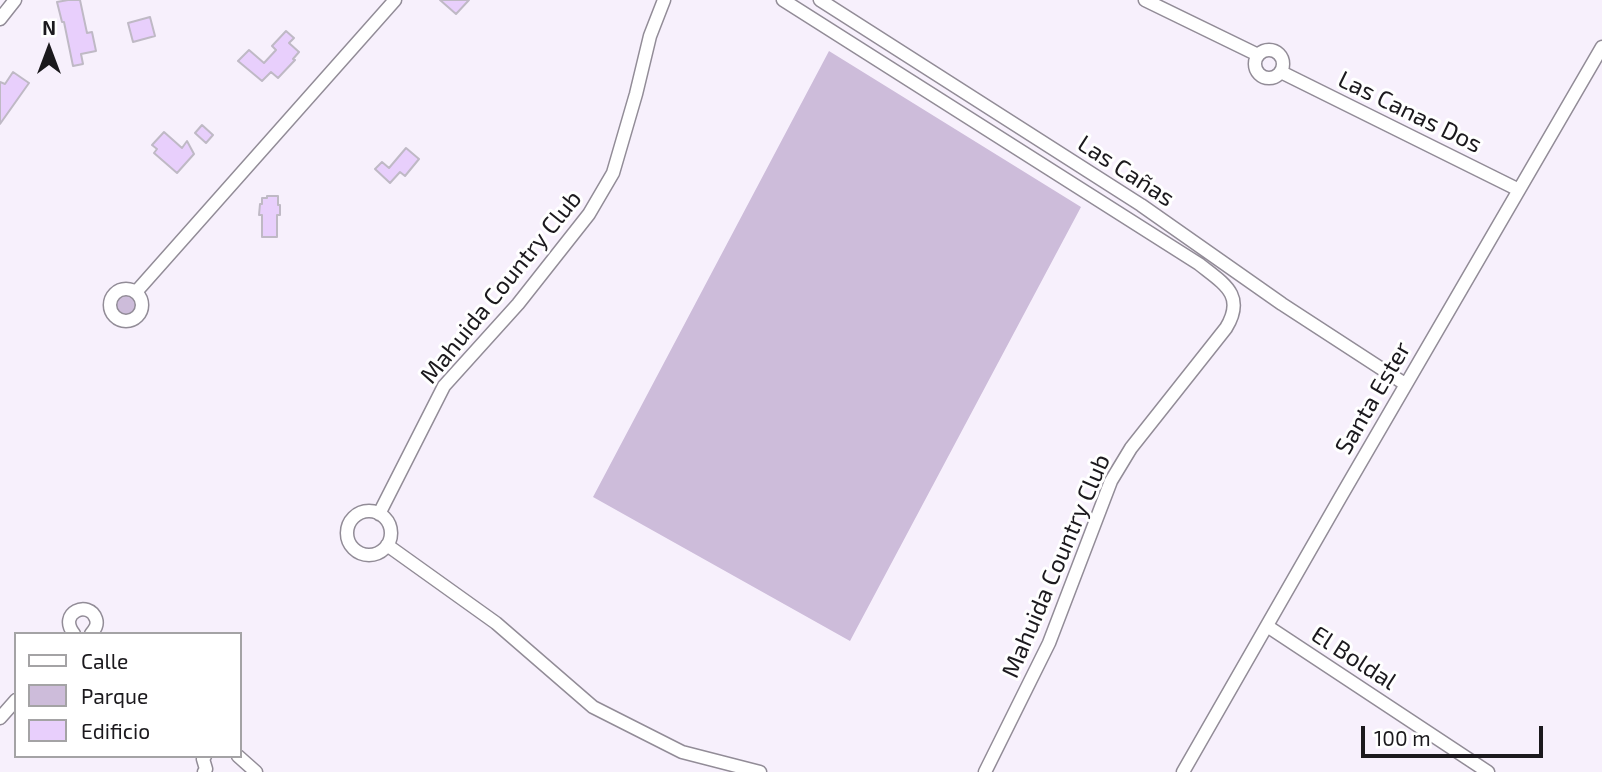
<!DOCTYPE html>
<html>
<head>
<meta charset="utf-8">
<style>
	body { margin:0 }
	#map { position:relative; width:1602px; height:772px; overflow:hidden; background:#f7f0fc; font-family:"Exo 2",sans-serif }
	canvas { display:block }
	.legend { position:absolute; left:14px; top:632px; width:228px; height:126px; box-sizing:border-box; background:#fff; border:2px solid #a4a3a5; margin:0; padding:9px 12px; list-style:none; font-size:21px; color:#1b191d }
	.legend li { display:flex; align-items:center; gap:14px; height:35px }
	.legend b { width:35px; border:2px solid #a4a3a5 }
	.north { position:absolute; left:14px; top:14px; width:70px; height:70px; -webkit-text-stroke:5px #fff; paint-order:stroke; rotate:0deg; font-size:19px; font-weight:700; line-height:28px; text-align:center; color:#1b191d }
	.north::after { content:''; display:block; margin:auto; width:24px; height:32px; background:#1b191d; clip-path:polygon(50% 0,100% 100%,50% 72%,0 100%) }
	.scale { position:absolute; left:1361px; top:726px; width:182px; height:32px; box-sizing:border-box; border:4px solid #1b191d; border-top:0; padding-left:9px; font-size:21px; line-height:24px; white-space:nowrap; color:#1b191d; -webkit-text-stroke:5px #fff; paint-order:stroke }
</style>
</head>
<body>
<div id="map">
<canvas width="1602" height="772"></canvas>
<ul class="legend">
<li><b style="height:9px;background:#fff"></b>Calle</li>
<li><b style="height:19px;background:#cdbcda"></b>Parque</li>
<li><b style="height:19px;background:#e8cffc"></b>Edificio</li>
</ul>
<div class="north">N</div>
<div class="scale">100 m</div>
</div>
<script>
const ctx = document.querySelector('canvas').getContext('2d');
ctx.lineJoin = 'round';
function fill(path, color) { ctx.fillStyle = color; ctx.fill(path, 'evenodd'); }
function strokePath(path, color, width, dash) { ctx.strokeStyle = color; ctx.lineWidth = width; ctx.lineCap = dash ? 'butt' : 'round'; ctx.setLineDash(dash || []); ctx.stroke(path); }
function drawText(font, color, halo, rows, align = 'center') {
  ctx.font = font + ' "Exo 2",sans-serif'; ctx.lineWidth = 6; ctx.setLineDash([]); ctx.textBaseline = 'middle'; ctx.strokeStyle = halo; ctx.fillStyle = color; for (const [text, x, y, turn = 0] of rows) {
    ctx.save(); ctx.translate(x, y); ctx.rotate((+turn || 0) * Math.PI / 180); ctx.textAlign = isNaN(turn) ? turn : align; if (halo) ctx.strokeText(text, 0, 0); ctx.fillText(text, 0, 0); ctx.restore();
  }
}
fill(new Path2D(`
	M829 51 1081 207 850 641 593 497Z
	M113 304a13 13 0 1 1 26 0a13 13 0 1 1-26 0Z`), '#cdbcda');
const building = new Path2D(`
	M68 0H80L87 33 92 32 96 51 81 54 83 64 73 66 64 22H62L57 2Z
	M440 0H469L456 14Z
	M150 17 155 36 133 42 128 23Z
	M286 31 294 38 289 43 299 52 293 59 295 60 278 78 271 72 262 81 238 61 249 50 264 63 276 50 272 46Z
	M13 72 29 83 0 124V82L5 84Z
	M202 125 213 135 206 143 195 133Z
	M164 132 182 148 187 141 194 154 177 173 154 153 157 149 152 145Z
	M406 148 419 159 405 176 400 172 390 183 375 169 382 162 389 168Z
	M267 196H278V205H280V215H277V237H262V215H259L260 204H262V198H267Z`);
fill(building, '#e8cffc');
strokePath(building, '#bfb9c5', 2);
const minor = new Path2D(`
	M783 0 1199 264C1224 284 1246 295 1226 328L1131 448 1111 481 1049 643 985 772
	M820 0 1141 205 1282 304 1405 384
	M1145 0 1258 55
	M0 19 15 0
	M1255 64a14 14 0 1 1 28 0a14 14 0 1 1-28 0Z
	M1281 72 1519 190
	M110 305a16 16 0 1 1 32 0a16 16 0 1 1-32 0Z
	M136 292 395 0
	M347 533a22 22 0 1 1 44 0a22 22 0 1 1-44 0Z
	M379 514 444 386 518 304 589 214 613 173 636 94 650 36 664 0
	M387 545 496 623 593 707 682 752 760 772
	M1267 626 1488 772
	M74 634C57 613 89 599 96 619 98 625 95 629 91 634
	M0 718 16 700
	M238 756 256 772
	M204 772 206 769 203 759 205 756
	M1183 772 1340 498 1602 47`);
strokePath(minor, '#928c97', 15);
strokePath(minor, '#fff', 12);
drawText('24px', '#1b191d', '#fff', [
	["Las Canas Dos",1410,112,26],
	["Las Cañas",1126,171,33],
	["Mahuida Country Club",501,287,-51],
	["Santa Ester",1373,398,-60],
	["Mahuida Country Club",1056,566,-67],
	["El Boldal",1354,658,33]
]);
</script>
</body>
</html>
